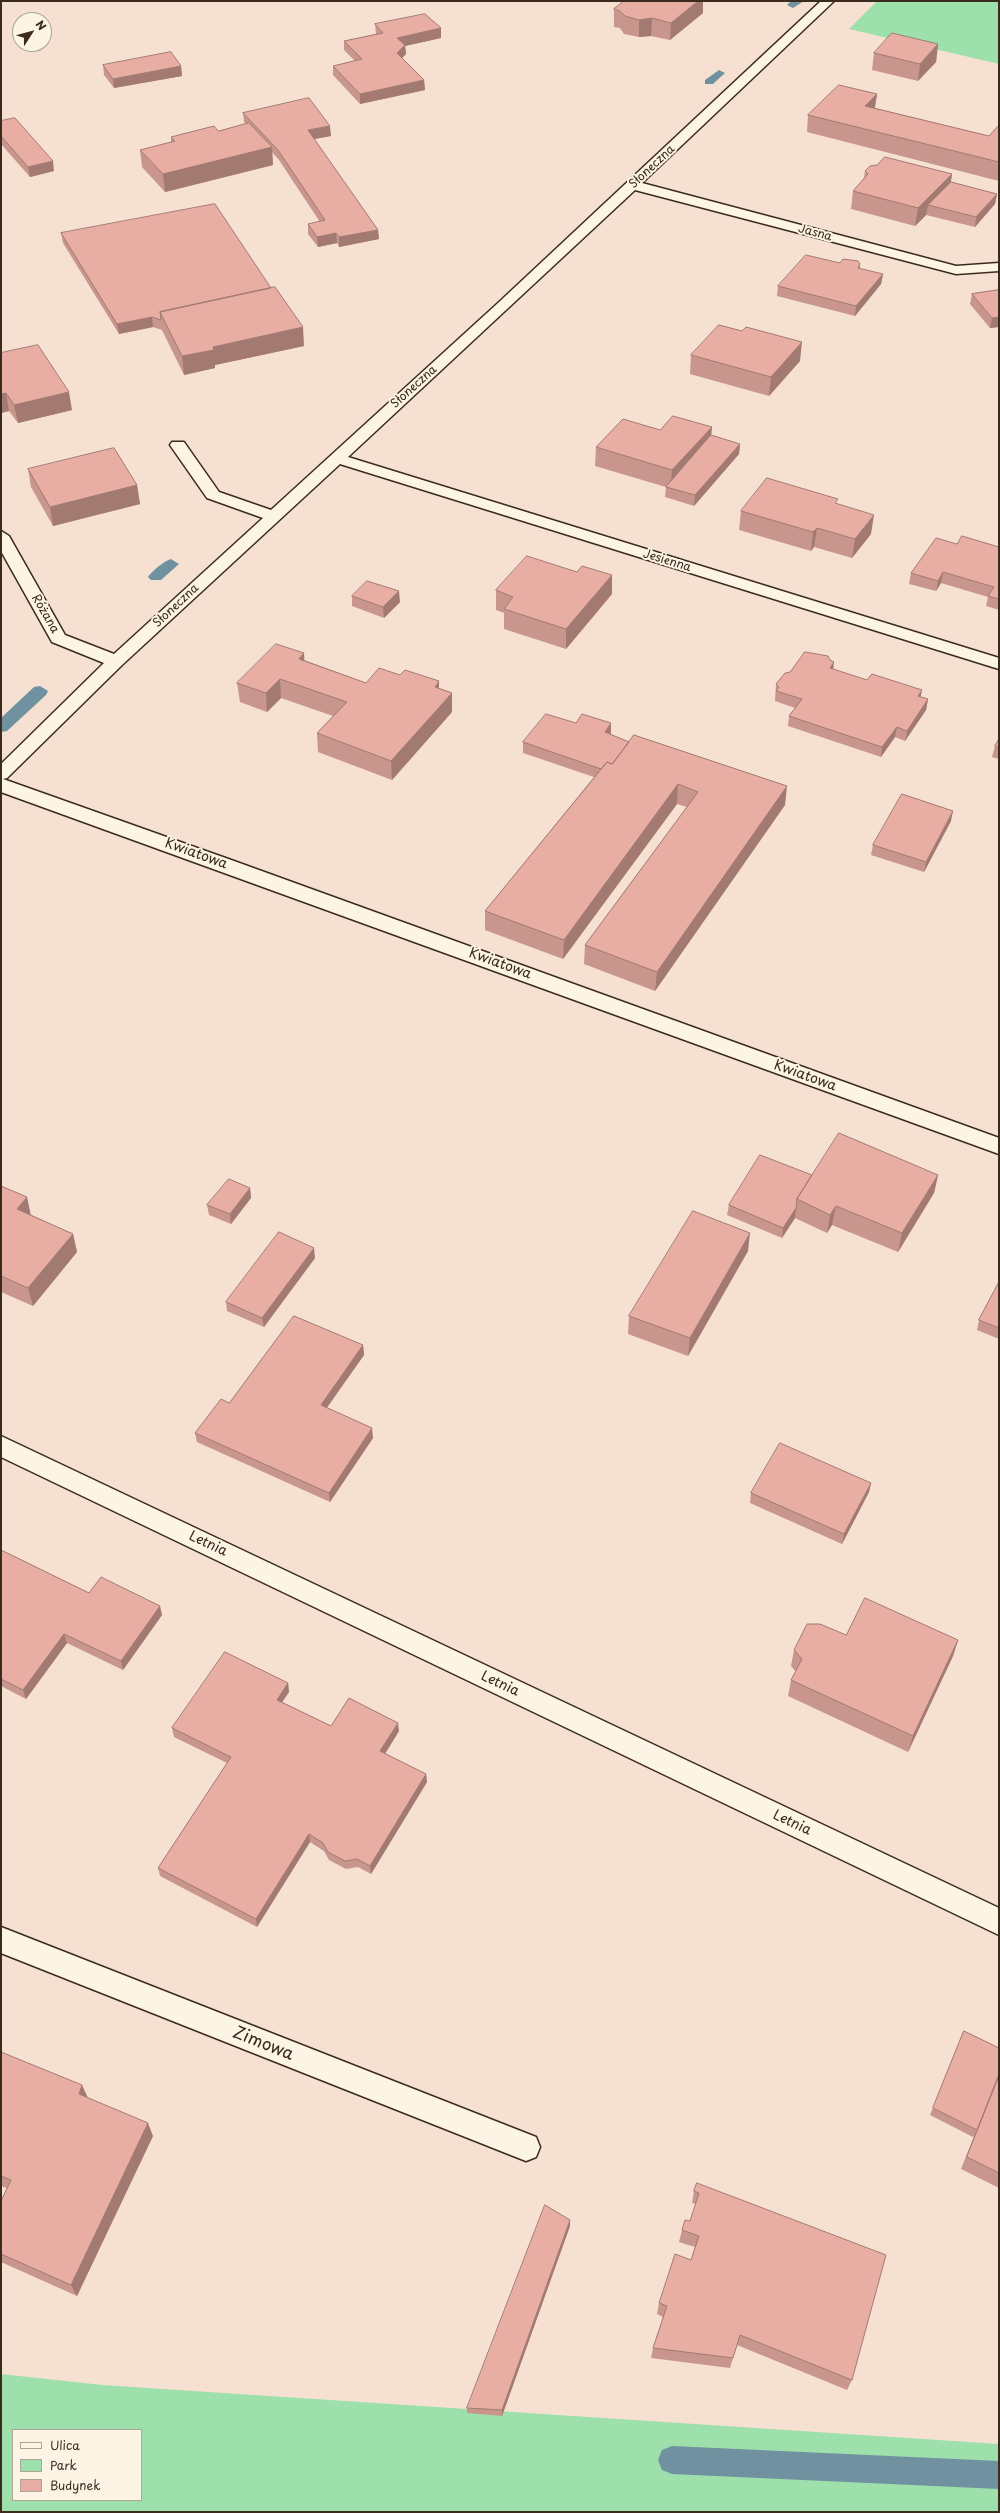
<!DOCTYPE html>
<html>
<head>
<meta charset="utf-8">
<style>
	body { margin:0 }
	#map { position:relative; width:1000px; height:2513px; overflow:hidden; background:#f6e0d1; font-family:"Playpen Sans",sans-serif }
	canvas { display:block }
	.frame { position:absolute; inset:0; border:2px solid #3b2a1e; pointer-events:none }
	.legend { position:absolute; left:12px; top:2429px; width:130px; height:72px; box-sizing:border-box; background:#fcf5e5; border:1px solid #afa495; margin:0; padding:5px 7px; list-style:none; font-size:12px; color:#3b2a1e }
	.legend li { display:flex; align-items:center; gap:8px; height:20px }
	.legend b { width:20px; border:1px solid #afa495 }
	.north { position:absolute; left:12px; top:12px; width:40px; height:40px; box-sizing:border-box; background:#fcf5e5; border:1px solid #afa495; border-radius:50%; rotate:54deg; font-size:11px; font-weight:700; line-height:16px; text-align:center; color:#3b2a1e }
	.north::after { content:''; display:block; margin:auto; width:14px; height:18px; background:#3b2a1e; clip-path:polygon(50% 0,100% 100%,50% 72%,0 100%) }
</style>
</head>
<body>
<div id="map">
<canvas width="1000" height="2513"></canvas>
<div class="frame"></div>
<ul class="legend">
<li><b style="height:5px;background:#fcf5e5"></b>Ulica</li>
<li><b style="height:11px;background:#9de0ab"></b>Park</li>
<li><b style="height:11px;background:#e8aea3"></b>Budynek</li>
</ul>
<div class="north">N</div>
</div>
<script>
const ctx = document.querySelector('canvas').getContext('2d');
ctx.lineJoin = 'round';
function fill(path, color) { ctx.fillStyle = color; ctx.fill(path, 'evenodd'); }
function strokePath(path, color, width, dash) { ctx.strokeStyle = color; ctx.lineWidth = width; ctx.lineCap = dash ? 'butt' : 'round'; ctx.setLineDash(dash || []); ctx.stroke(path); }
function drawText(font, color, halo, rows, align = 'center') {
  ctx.font = font + ' "Playpen Sans",sans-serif'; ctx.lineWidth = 4; ctx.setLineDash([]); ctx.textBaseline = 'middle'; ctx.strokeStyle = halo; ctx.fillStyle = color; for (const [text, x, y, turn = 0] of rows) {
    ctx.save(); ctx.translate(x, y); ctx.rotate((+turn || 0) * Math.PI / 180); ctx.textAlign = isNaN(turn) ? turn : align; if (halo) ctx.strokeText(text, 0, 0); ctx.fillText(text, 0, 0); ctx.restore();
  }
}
fill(new Path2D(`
	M877 1H999V64L849 29Z
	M1 2374 102 2385 999 2444V2512H1ZM13 2430H141V2500H13Z`), '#9de0ab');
fill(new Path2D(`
	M791 1H804L793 8 787 5Z
	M719 70 725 73 713 84H705V80Z
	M171 559 179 564 161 580H151L148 577C153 570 163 562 171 559Z
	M40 686 48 691 46 695 7 731 1 732V718L34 687Z
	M672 2446 999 2461V2489L672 2474 662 2470 658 2460 662 2450Z`), '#7091a0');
const minor = new Path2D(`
	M821 1H834L642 183 956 266 999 263V271L956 274 635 190 348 457 999 658V669L340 464 122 665 7 778 3 779 234 861 999 1138V1154L1 792V764L104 663 52 642 1 551V531L9 536 65 635 114 654 263 518 207 498 170 445 172 442H184L219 492 271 510 498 303Z
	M1 1436 999 1908V1935L1 1457Z
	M1 1927 536 2137 540 2147 536 2157 526 2161 1 1953Z`);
strokePath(minor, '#3b2a1e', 3);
fill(minor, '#fcf5e5');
fill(new Path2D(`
	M614 9 703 13 670 40 651 36 639 37 624 34 620 28 614 27Z
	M375 24 441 28V38L405 46 406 54 402 58 424 80 425 90 360 104 333 75V66L355 61 344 50V41L376 34Z
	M938 44 936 62 918 81 872 70 874 53Z
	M103 65 181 66 182 76 114 88 104 75Z
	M877 94 875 108 989 136 999 125V181L807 132 808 115Z
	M243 113 331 136 314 139 378 230 379 239 339 247 337 243 318 247 308 234V224L320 222 279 160 272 152 273 165 165 192 142 167 140 150 171 142V137L218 131 246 124 244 122Z
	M1 121 54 171 30 177 1 144Z
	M865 171 952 174 951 182 997 194 995 204 975 227 926 215 915 226 851 209 853 191 864 178Z
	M61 233 304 346 215 365V368L184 375 162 330 153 327 119 334 63 243Z
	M840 263 860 264V269L883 274 881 284 855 316 777 296 778 286Z
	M999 290V327L990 328 970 304 972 294Z
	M1 353 72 410 18 423 9 411 1 413Z
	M691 355 800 361 769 396 690 374Z
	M712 427 711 435 740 444 739 454 694 506 665 497 666 487 595 466 596 447Z
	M28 469 137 485 140 504 53 526 31 487Z
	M837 504 871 534 852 558 814 547 811 551 739 530 741 511Z
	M957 544 999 547V610L986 606 988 597 941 583 936 591 909 584 911 573Z
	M496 590 612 594 566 649 504 629V613L496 610Z
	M352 596 400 602 384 618 352 606Z
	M304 653V660L366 683 439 688 452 693V712L392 780 318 752 317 733 333 716 281 698 267 712 240 702 237 683Z
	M833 670 928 699 926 710 905 741 895 737 881 757 788 726 789 716 795 708 775 701 776 684Z
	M611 733 610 734 785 805 655 991 584 964 585 945 687 807 677 804 563 959 485 930V911L594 777 523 753V742Z
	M999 739V759L992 757 995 746Z
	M951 821 924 872 871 855 873 845Z
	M812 1175H938L934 1193 898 1252 832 1225 827 1233 795 1218 782 1238 727 1215 729 1205Z
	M1 1186 31 1215 73 1234 77 1252 33 1306 1 1292Z
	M250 1188 251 1198 231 1224 209 1215 207 1205Z
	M748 1251 688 1356 628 1334 629 1316Z
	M315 1258 264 1327 227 1311 226 1302Z
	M999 1282V1339L977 1330 979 1320Z
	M363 1345 364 1355 327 1408 373 1438 330 1502 197 1442 195 1433 229 1403Z
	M871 1483 869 1492 842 1544 750 1503 751 1493Z
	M1 1550 89 1593 162 1615 123 1670 67 1643 26 1699 1 1686Z
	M846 1635 958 1640 953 1656 908 1752 788 1696 791 1680 796 1672 791 1666 794 1650Z
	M288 1683 289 1692 282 1702 331 1726 399 1731 385 1754 426 1774 427 1782 371 1874 358 1867 346 1869 329 1860 324 1851 310 1842 257 1927 160 1876 158 1868 227 1763 174 1737 172 1728Z
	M964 2031 999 2048V2188L961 2169 974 2136 973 2137 930 2115Z
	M1 2052 88 2098 153 2136 77 2296 1 2262V2201L7 2188 1 2186Z
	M697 2183 852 2380 847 2390 737 2345 730 2368 651 2358 653 2348 663 2317 657 2314 659 2303 691 2260 695 2247 679 2242 682 2230 690 2221 696 2204 692 2203 694 2191Z
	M570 2226 502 2416 467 2413V2408Z`), '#c8968c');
fill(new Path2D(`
	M698 1H703V13L670 40 671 23Z
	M652 18 651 36 639 37V20Z
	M441 28V38L405 46 406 54 397 63V38Z
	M938 44 936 62 918 81 920 64Z
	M181 66 182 76 114 88 113 79Z
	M424 80 425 90 360 104V94Z
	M877 94 874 112 865 106Z
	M330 126 331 136 309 140 308 130Z
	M272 147 273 165 165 192 163 174Z
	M53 161 54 171 30 177 28 167Z
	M952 174 949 192 928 205 926 215 915 226 918 208Z
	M997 194 995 204 975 227 976 217Z
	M378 230 379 239 339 247V237Z
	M336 233 337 243 318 247 317 237Z
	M883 274 881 284 855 316 856 306Z
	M152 317 153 327 119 334 117 324Z
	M999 317V327L990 328 992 318Z
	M303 327 304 346 215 365V368L184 375 182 356 213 347Z
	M802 342 800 361 769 396 771 377Z
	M69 392 72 410 18 423 14 405Z
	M6 393 9 411 1 413V394Z
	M712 427 710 446 671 489 672 470Z
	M740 444 739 454 694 506 695 495Z
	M137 485 140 504 53 526 50 507Z
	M874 515 871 534 852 558 855 539Z
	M817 528 814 547 811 551 813 532Z
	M943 572 941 583 936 591 938 581Z
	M612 575V594L566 649V629Z
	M399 591 400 602 384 618 383 607Z
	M304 653 305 672 299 659Z
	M834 662 833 673 830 668Z
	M280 679 281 698 267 712 266 693Z
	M439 681V701L435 687Z
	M922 690 920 700 918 696Z
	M452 693V712L392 780 391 761Z
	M928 699 926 710 905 741 907 731Z
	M611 723V733L605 743V732Z
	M897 727 895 737 881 757 882 747Z
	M678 784 677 804 563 959 564 940Z
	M787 786 785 805 655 991 657 972Z
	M953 811 951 821 924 872 926 862Z
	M938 1175 934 1193 898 1252 902 1233Z
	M250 1188 251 1198 231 1224 230 1214Z
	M27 1197 31 1216 17 1209Z
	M836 1206 832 1225 827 1233 830 1215Z
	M796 1208 795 1218 782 1238 783 1228Z
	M750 1233 748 1251 688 1356 690 1338Z
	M73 1234 77 1252 33 1306 28 1288Z
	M314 1248 315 1258 264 1327 262 1318Z
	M363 1345 364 1355 322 1414 321 1405Z
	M372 1428 373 1438 330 1502 329 1493Z
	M871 1483 869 1492 842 1544 844 1534Z
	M160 1606 162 1615 123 1670 121 1661Z
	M64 1634 67 1643 26 1699 23 1690Z
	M958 1640 953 1656 908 1752 913 1736Z
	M288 1683 289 1692 278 1708 277 1700Z
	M398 1723 399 1731 381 1760 380 1751Z
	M426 1774 427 1782 371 1874 370 1866Z
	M309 1834 310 1842 257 1927 256 1919Z
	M82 2085 88 2098 79 2094Z
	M148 2123 153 2136 77 2296 71 2285Z
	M570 2220V2226L502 2416V2410Z`), '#a27a72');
const building = new Path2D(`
	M624 1H698L671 23 652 18 639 20 625 16 620 11 614 9Z
	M425 14 441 28 397 38 405 45 397 53 424 80 360 94 333 66 362 59 344 41 383 33 375 24Z
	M892 33 938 44 920 64 874 53Z
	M171 52 181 66 113 79 103 65Z
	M839 85 877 94 865 106 989 136 999 125V162L808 115Z
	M309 98 330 126 308 130 378 230 339 237 336 233 317 237 308 224 325 220 278 150 243 113Z
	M15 118 53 161 28 167 1 136V121Z
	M249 123 272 147 163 174 140 150 175 141 171 137 214 126 218 131Z
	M885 157 952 174 918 208 853 191 868 174 865 171 870 166 877 165Z
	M951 182 997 194 976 217 928 205Z
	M215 204 271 288 160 312 161 320 152 317 117 324 61 233Z
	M806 255 840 263 843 259 858 261 860 264 858 268 883 274 856 306 778 286Z
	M275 287 303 327 213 347 214 350 182 356 160 312Z
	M999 290V317L992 318 972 294Z
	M719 325 742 331 746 327 802 342 771 377 691 355Z
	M38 345 69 392 14 405 6 393 1 394V353Z
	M673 416 712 427 672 470 596 447 623 419 660 430Z
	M711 435 740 444 695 495 666 487Z
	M114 448 137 485 50 507 28 469Z
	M767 478 838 499 835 503 874 515 855 539 817 528 813 532 741 511Z
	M962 536 999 547V599L988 596 994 587 943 572 938 581 911 573 936 538 957 544Z
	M527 556 577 572 582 566 612 575 566 629 504 609 513 597 496 590Z
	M367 581 399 591 383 607 352 596Z
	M276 644 304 653 299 659 366 683 379 668 400 675 405 670 439 681 435 687 452 693 391 761 317 733 347 702 280 679 266 693 237 683Z
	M805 652 828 656 830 660 834 662 830 668 867 680 872 674 922 690 918 696 928 699 907 731 897 727 882 747 789 716 802 699 776 691 779 687 776 684 785 673 790 672Z
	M546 714 576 723 582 714 611 723 605 732 629 742 612 764 607 762 601 769 523 742Z
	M634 735 787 786 657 972 585 945 698 792 678 784 564 940 485 911 607 762 612 764Z
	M999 739V748L995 746Z
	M902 794 953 811 926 862 873 845Z
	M839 1133 938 1175 902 1233 836 1206 830 1215 797 1199Z
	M760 1155 812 1175 797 1199 796 1208 783 1228 729 1205Z
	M229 1179 250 1188 230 1214 207 1205Z
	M1 1186 27 1197 17 1209 73 1234 28 1288 1 1276Z
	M693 1211 750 1233 690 1338 629 1316Z
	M279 1232 314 1248 262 1318 226 1302Z
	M999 1282V1328L979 1320Z
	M294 1316 363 1345 321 1405 372 1428 329 1493 195 1433 221 1399 229 1403Z
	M780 1443 871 1483 844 1534 751 1493Z
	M1 1550 89 1593 101 1577 160 1606 121 1661 64 1634 23 1690 1 1679Z
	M865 1598 958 1640 913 1736 791 1680 802 1659 794 1650 807 1624H820L846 1635Z
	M225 1652 288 1683 277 1700 331 1726 349 1698 398 1723 380 1751 426 1774 370 1866 357 1859 345 1861 328 1852 323 1843 309 1834 256 1919 158 1868 231 1757 172 1728Z
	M964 2031 999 2048V2074L977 2130 933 2108Z
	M1 2052 82 2085 79 2094 148 2123 71 2285 1 2254V2201L11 2180 1 2176Z
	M999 2076V2173L967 2157Z
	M697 2183 886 2255 852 2380 740 2335 733 2358 653 2348 667 2306 659 2303 675 2254 691 2260 699 2236 682 2230 685 2220 690 2221 699 2193 694 2191Z
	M545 2205 570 2220 502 2410 467 2408Z`);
fill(building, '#e8aea3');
strokePath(building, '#a27a72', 1);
drawText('12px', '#3b2a1e', '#fcf5e5', [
	["Słoneczna",652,167,-43],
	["Jasna",815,233,15],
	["Słoneczna",414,387,-42],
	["Jesienna",667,561,17],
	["Słoneczna",176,606,-43],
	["Różana",45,614,60]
]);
drawText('14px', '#3b2a1e', '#fcf5e5', [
	["Kwiatowa",196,854,20],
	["Kwiatowa",500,964,20],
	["Kwiatowa",805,1076,20],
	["Letnia",208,1544,25],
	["Letnia",500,1684,25],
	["Letnia",792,1823,25]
]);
drawText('17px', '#3b2a1e', '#fcf5e5', [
	["Zimowa",263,2044,22]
]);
</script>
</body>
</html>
